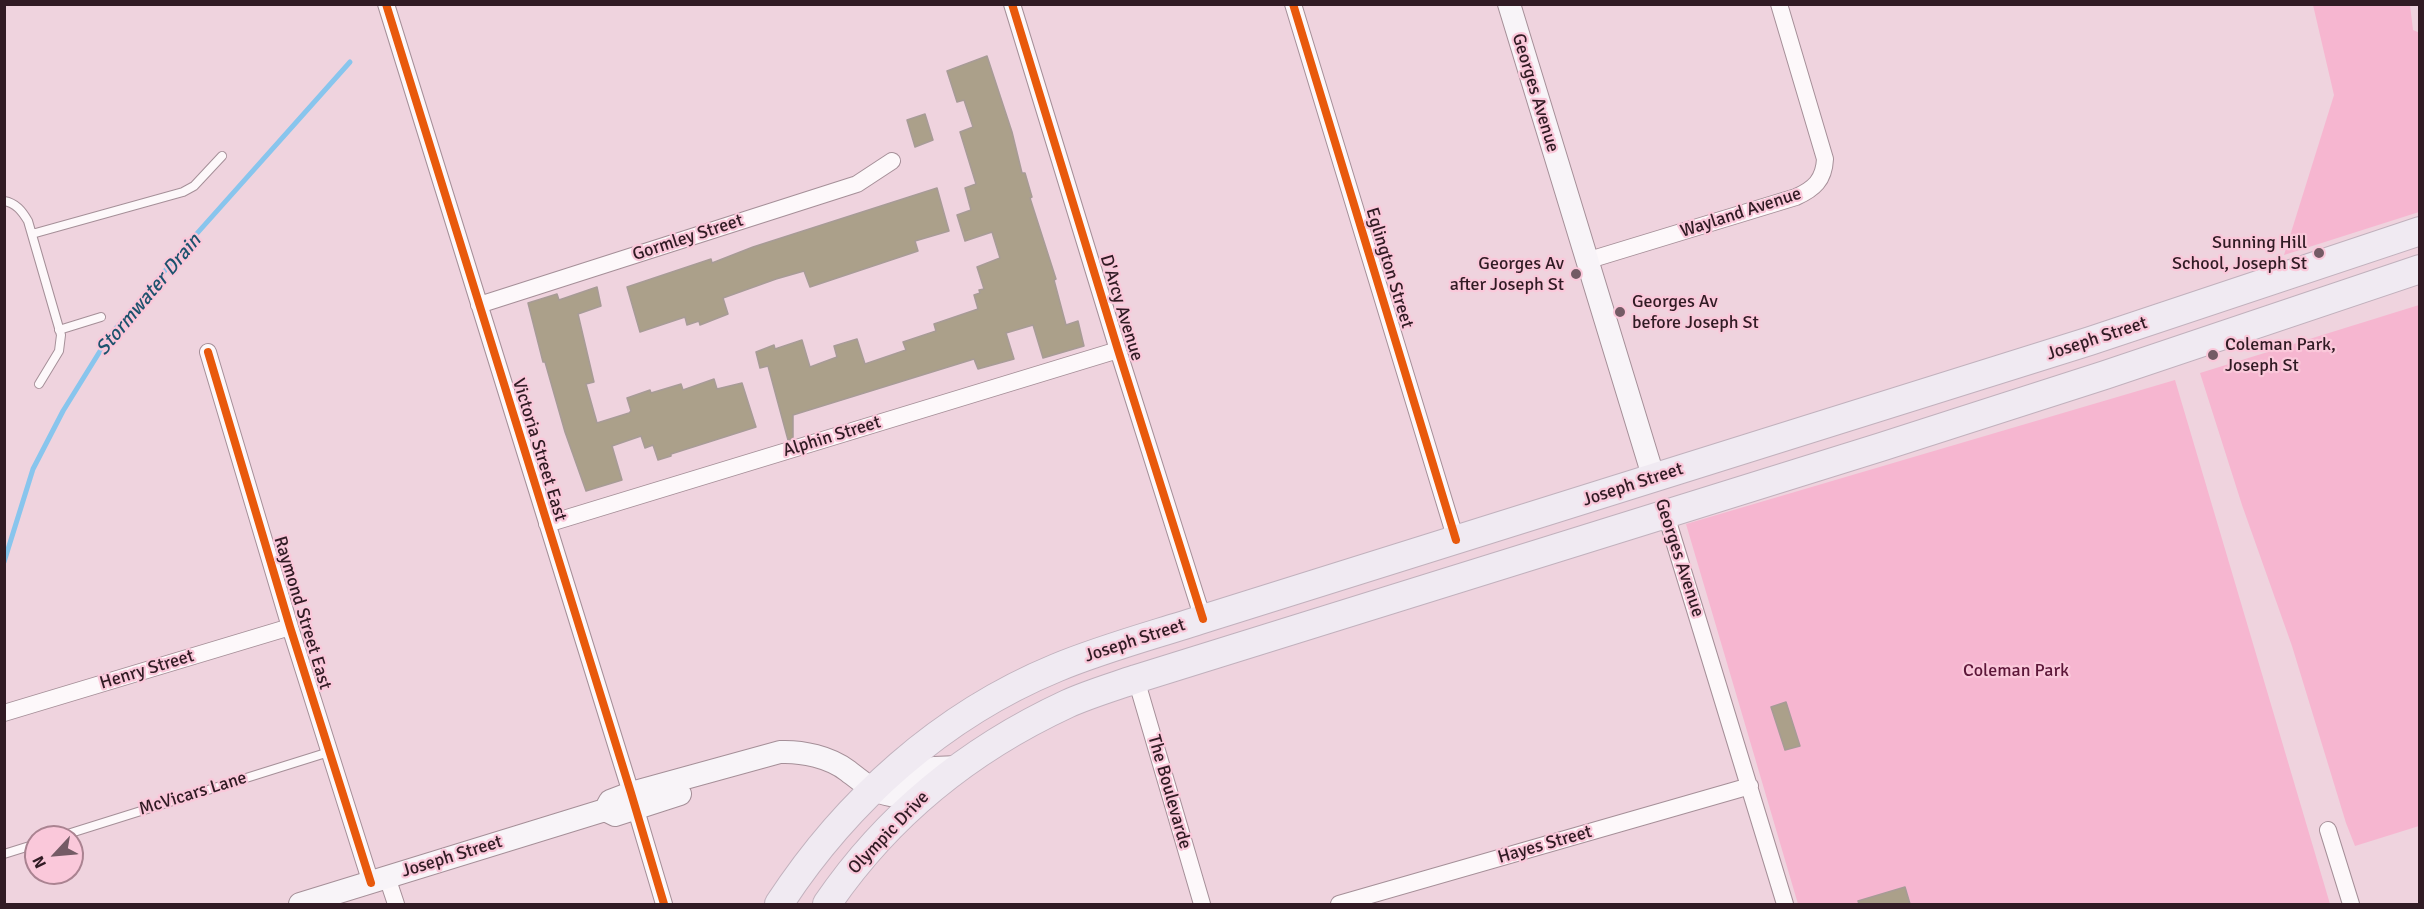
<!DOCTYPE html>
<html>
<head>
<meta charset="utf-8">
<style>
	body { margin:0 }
	#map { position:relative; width:2424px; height:909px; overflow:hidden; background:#efd3de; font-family:Signika,sans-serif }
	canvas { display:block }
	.frame { position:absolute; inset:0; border:6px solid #311b24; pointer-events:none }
	.north { position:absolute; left:24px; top:825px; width:60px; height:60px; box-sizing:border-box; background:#fac8da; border:2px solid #aa8391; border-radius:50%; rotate:244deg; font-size:16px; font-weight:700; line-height:24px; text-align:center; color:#311b24 }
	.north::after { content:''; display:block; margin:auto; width:21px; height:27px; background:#745b65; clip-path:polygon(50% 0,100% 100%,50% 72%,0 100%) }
</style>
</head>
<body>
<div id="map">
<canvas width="2424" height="909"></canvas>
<div class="frame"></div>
<div class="north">N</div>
</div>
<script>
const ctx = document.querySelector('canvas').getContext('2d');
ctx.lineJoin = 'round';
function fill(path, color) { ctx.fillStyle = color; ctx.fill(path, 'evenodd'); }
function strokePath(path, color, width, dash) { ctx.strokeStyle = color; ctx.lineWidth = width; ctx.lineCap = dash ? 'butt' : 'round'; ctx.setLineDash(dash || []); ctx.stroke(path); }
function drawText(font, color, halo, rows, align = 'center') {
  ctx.font = font + ' Signika,sans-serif'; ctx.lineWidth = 4.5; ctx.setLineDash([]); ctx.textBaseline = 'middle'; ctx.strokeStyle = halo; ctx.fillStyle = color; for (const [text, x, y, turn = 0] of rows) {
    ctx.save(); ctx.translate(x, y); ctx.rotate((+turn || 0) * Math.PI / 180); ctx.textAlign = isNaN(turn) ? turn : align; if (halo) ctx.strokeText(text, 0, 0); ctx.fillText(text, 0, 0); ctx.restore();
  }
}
fill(new Path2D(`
	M2313 5H2410L2413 30 2420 33 2419 212 2284 255 2334 95Z
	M2419 305V826L2355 846 2346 823 2292 646 2242 505 2200 373Z
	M2175 380 2330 904H1798L1686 524Z`), '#f6b6d0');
strokePath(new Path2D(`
	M4 562 33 469 63 411 110 335 192 239 350 62`), '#88c5ed', 5);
const building = new Path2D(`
	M987 56 1012 132 1022 173H1025L1032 197 1030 198 1056 279 1054 280 1066 325 1078 321 1084 346 1043 358 1033 325 1006 333 1014 359 978 369 974 359 793 415V438L788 440 768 366 760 368 756 352 774 345 775 349 802 340 810 367 837 357 834 346 857 339 865 364 906 350 903 342 936 331 934 324 978 309 974 295 980 293 979 290 984 289 977 267 1000 258 992 232 965 241 957 215 971 210 965 188 976 184 960 132 973 127 964 100 957 102 947 71Z
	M925 114 933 140 915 147 907 120Z
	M937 188 949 231 915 241 918 251 810 287 804 271 776 279 723 298 728 314 700 325 699 321 687 325 685 317 640 332 627 287 711 259 712 263 753 247Z
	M597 287 601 306 578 314 594 382 586 384 597 423 629 413 631 411 627 398 650 390 651 393 681 384 683 390 714 379 717 389 742 383 756 427 671 454V456L658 460 653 445 645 448 641 436 612 446 622 480 586 491 565 432 545 362H543L528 303 557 294 559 300Z
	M1786 702 1800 746 1785 750 1771 707Z
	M1905 887 1910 904H1859L1858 901Z`);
fill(building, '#aba08a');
strokePath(building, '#a79b96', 1.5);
const lane = new Path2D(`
	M4 201C16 203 22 211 28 221L61 335 59 351 39 384
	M32 234 183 192 194 186 222 156
	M59 330 101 317
	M58 837 329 752
	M4 854 36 844`);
const street = new Path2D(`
	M386 4 631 793 664 904
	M1012 4 1118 350 1203 619
	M1293 4 1456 540
	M1586 261 1796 197C1814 189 1824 180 1825 159L1779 4
	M479 305 857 184 892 161
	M208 352 290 627 371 883
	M1666 515 1785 904
	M547 524 1118 350
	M1136 679 1202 904
	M4 713 290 627
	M2328 830 2351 904
	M387 877 396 904
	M1339 904 1750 786`);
const secondary = new Path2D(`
	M1509 4 1654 479
	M605 810 615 815 680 794
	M300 904 605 810 610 801 631 793 780 752C802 751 830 757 848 771 861 781 873 792 890 795L934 768 958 767`);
const highway = new Path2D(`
	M779 904C846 801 942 715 1056 668 1104 648 1154 635 1203 619L2090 341 2420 231
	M827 904C887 816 970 749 1067 704 1089 694 1113 687 1136 679L1881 447 2105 375 2420 269`);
strokePath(lane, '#a58f98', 10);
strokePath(street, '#a58f98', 18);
strokePath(secondary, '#a58f98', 24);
strokePath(highway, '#c1b1bd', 30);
strokePath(lane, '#fdf8fa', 8);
strokePath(street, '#fdf8fa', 16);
strokePath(secondary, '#f8f4f8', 22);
strokePath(highway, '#f0eaf2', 28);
strokePath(new Path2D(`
	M386 4 631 793 664 904
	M1012 4 1118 350 1203 619
	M1293 4 1456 540
	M208 352 290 627 371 883`), '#e8590c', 8);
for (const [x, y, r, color] of [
	[2319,253,6,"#745b65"],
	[1576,274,6,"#745b65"],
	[1620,312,6,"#745b65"],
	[2213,355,6,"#745b65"]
]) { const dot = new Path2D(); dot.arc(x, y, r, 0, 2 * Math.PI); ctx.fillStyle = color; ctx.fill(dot); strokePath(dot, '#fac8da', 2); }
drawText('18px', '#311b24', '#fac8da', [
	["Georges Avenue",1535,93,73],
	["Wayland Avenue",1741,213,-18],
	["Gormley Street",688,238,-18],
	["Eglington Street",1389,268,73],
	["D'Arcy Avenue",1121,308,73],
	["Joseph Street",2097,339,-18],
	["Alphin Street",832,437,-17],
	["Victoria Street East",539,450,73],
	["Joseph Street",1633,485,-18],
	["Georges Avenue",1679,558,72],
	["Raymond Street East",302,613,73],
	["Joseph Street",1135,641,-18],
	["Henry Street",147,670,-17],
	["The Boulevarde",1169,792,74],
	["McVicars Lane",193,794,-17],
	["Olympic Drive",889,833,-46],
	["Hayes Street",1545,845,-16],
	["Joseph Street",452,857,-17]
]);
drawText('18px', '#311b24', '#fac8da', [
	["Sunning Hill",2307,243],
	["School, Joseph St",2307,264],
	["Georges Av",1564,264],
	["after Joseph St",1564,285],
	["Georges Av",1632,302,"left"],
	["before Joseph St",1632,323,"left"],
	["Coleman Park,",2225,345,"left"],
	["Joseph St",2225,366,"left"]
], 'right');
drawText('18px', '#5c1638', '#fac8da', [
	["Coleman Park",2016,671]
]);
drawText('italic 20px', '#1d526d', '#fac8da', [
	["Stormwater Drain",149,295,-50]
]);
</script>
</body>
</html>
